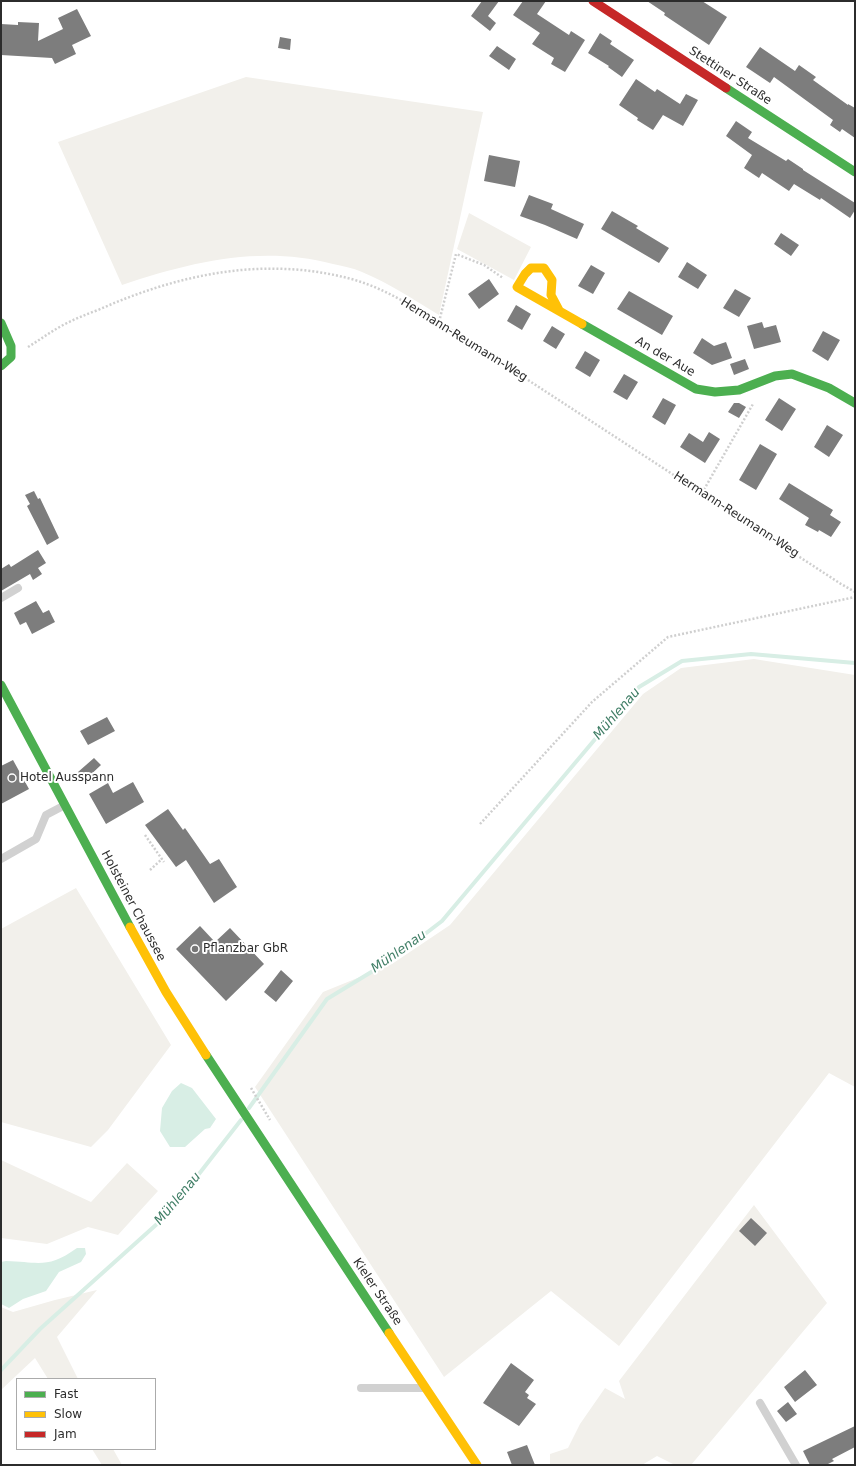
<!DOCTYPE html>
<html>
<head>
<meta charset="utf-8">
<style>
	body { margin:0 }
	#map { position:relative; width:856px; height:1466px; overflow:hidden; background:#fff; font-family:"DejaVu Sans",sans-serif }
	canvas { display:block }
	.frame { position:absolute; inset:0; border:2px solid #2c2c2c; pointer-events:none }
	.legend { position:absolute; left:16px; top:1378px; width:140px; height:72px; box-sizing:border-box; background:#fff; border:1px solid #ababab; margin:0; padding:5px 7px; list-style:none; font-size:12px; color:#2c2c2c }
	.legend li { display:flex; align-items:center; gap:8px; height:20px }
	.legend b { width:20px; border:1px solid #ababab }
</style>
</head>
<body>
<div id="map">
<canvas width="856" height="1466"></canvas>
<div class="frame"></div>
<ul class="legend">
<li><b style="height:5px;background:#4caf50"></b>Fast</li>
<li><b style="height:5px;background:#ffc107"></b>Slow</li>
<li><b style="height:5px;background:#c62828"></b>Jam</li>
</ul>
</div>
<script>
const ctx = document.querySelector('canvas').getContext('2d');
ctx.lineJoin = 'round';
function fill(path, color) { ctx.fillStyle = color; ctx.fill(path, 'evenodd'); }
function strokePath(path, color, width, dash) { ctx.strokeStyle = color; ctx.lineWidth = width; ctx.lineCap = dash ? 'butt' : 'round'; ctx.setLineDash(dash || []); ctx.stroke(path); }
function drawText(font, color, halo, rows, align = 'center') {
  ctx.font = font + ' "DejaVu Sans",sans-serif'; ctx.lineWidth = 4; ctx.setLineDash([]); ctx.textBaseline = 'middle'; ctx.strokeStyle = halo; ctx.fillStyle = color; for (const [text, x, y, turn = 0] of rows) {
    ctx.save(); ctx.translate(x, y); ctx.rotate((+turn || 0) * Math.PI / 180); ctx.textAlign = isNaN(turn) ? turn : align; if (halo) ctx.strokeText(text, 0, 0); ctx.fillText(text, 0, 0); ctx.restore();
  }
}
fill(new Path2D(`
	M246 77 483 112 439 315C414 300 389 283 362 272 353 268 342 266 333 264 260 245 191 262 122 285L58 142Z
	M469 213 531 247 514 280 457 249Z
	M754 659 855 675V1087L829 1073 619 1346 551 1291 444 1377 255 1087 323 992 392 964 450 925 643 694 681 668Z
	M76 888 171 1045 108 1130 91 1147 1 1122V929Z
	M1 1160 91 1202 127 1163 158 1191 118 1235 88 1227 47 1244 1 1238Z
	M754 1205 827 1303 691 1465H675L657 1456 642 1465H550V1454L568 1448 580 1424 605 1388 625 1399 619 1381Z
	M97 1290 57 1337 78 1379H48L35 1358 1 1390V1307L13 1312 55 1300Z
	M92 1449H113L122 1465H102Z`), '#f2f0eb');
fill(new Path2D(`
	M181 1083 192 1088 216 1119 210 1128 205 1129 185 1147H170L160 1131 162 1108 172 1091Z
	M77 1248H85L86 1254 81 1262 59 1272 46 1291 23 1299 9 1308 1 1304V1262L6 1261C39 1262 48 1269 77 1248Z`), '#d8eee5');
strokePath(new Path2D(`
	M249 1108 327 999 391 960 442 921 639 687 682 661 751 654 855 663
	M1 1370 40 1329 167 1215 241 1120`), '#d8eee5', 4);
fill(new Path2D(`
	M482 1H499L488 16 496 23 490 31 471 16Z
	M523 1H546L537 14 569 35 571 31 585 40 565 72 551 64 554 58 532 44 540 33 513 15Z
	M647 1H702L727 17 709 45 664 15 665 13Z
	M77 9 91 36 72 45 76 54 55 64 52 58 1 55V24L18 25V22L39 23 38 41 63 29 58 18Z
	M600 33 612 41 610 44 634 60 622 77 608 67 609 66 588 53Z
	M280 37 291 39 290 50 278 48Z
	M497 46 516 59 509 70 489 56Z
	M760 47 795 71 799 65 816 77 813 80 848 105V104L855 108V138L842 129 840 132 830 125 833 120 774 77 770 83 746 67Z
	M636 79 655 92 657 89 680 104 686 94 698 100 683 126 663 115 653 130 637 120 638 118 619 105Z
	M736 121 752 132 748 138 786 161 788 159 803 169V170L855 203V210L850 218 821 198 820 200 794 184 789 191 762 173 759 178 744 168 752 155 726 136Z
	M489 155 520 161 515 187 484 181Z
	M529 195 553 204 551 209 584 224 577 239 545 225 520 216Z
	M612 211 638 226 636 228 669 248 659 263 601 229Z
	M781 233 799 245 791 256 774 244Z
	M687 262 707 275 698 289 678 277Z
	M591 265 605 273 593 294 578 286Z
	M489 279 499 294 479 309 468 294Z
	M735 289 751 298 739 317 723 308Z
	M629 291 673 316 662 335 617 309Z
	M516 305 531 314 522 330 507 321Z
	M762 322 764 328 776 325 781 342 754 349 747 326Z
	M552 326 565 334 556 349 543 341Z
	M823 331 840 340 828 361 812 351Z
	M702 338 714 346 726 342 732 358 712 365 693 353Z
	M585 351 600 360 590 377 575 368Z
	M745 359 749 369 734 375 730 364Z
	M624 374 638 382 627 400 613 392Z
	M663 398 676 405 665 425 652 417Z
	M779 398 796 409 782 431 765 420Z
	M734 403H739L746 407 739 418 728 412Z
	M827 425 843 435 829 457 814 447Z
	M709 432 720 439 705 463 680 447 689 433 703 442Z
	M760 444 777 454 756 490 739 480Z
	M789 483 833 510 830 515 841 522 831 537 819 530 818 532 805 525 809 518 779 499Z
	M34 491 38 499 40 498 59 538 47 545 27 506 30 504 25 495Z
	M38 550 46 563 38 568 42 574 33 580 30 574 1 591V569L9 564 11 567Z
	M36 601 43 613 49 610 55 622 32 634 26 622 20 625 14 613Z
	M107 717 115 731 88 745 80 731Z
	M94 758 101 765 85 780 78 772Z
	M13 760 29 789 1 804V766Z
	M133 782 144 802 106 824 89 794 108 783 113 793Z
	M168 809 183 830 185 828 210 864 219 859 237 887 214 903 186 860 176 867 145 825Z
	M200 926 215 942 230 928 264 964 226 1001 176 949Z
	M281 970 293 981 276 1002 264 992Z
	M751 1218 767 1233 755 1246 739 1231Z
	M511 1363 534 1380 525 1392 529 1395 527 1398 536 1404 519 1426 483 1403Z
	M805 1370 817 1385 795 1402 784 1387Z
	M788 1402 797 1414 786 1422 777 1411Z
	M855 1426V1447L832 1459 834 1461 826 1465H810L803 1451Z
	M527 1445 535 1465H512L507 1452Z`), '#7d7d7d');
strokePath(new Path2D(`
	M439 322 456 254 484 265 503 278
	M28 347C41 339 53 330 67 323 77 318 87 314 98 310 179 274 266 255 355 280 385 289 412 306 439 322L841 584 855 592
	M702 493 753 404
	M480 824 592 702 668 637 855 597
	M145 835 164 862
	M150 870 162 859
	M251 1088 270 1120`), '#cfcfcf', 2.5, [2, 2]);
strokePath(new Path2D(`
	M1 598 18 588
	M1 859 36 839 46 815 65 805
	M361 1388H423
	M760 1403 796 1465`), '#d1d1d1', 8);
strokePath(new Path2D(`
	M726 88 855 172
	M1 323 11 346V357L1 366
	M582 324 696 389 715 392 739 390 775 376 792 374 829 388 855 403
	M1 685 130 927
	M206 1055 389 1333`), '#4caf50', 9);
strokePath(new Path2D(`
	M559 310 551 295 552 280 544 268H531L525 274 517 287 582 324
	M130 927 166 992 206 1055
	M389 1333 477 1465`), '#ffc107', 9);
strokePath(new Path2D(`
	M593 1 726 88`), '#c62828', 9);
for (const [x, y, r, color] of [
	[12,778,4,"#767676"],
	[195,949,4,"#767676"]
]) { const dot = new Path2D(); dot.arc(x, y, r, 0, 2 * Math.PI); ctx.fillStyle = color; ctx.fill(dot); strokePath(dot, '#fff', 1.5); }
drawText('12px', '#2c2c2c', '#fff', [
	["Stettiner Straße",730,76,33],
	["Hermann-Reumann-Weg",464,340,32],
	["An der Aue",665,357,30],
	["Hermann-Reumann-Weg",736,515,33],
	["Holsteiner Chaussee",133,906,62],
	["Kieler Straße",377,1292,56]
]);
drawText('12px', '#2c2c2c', '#fff', [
	["Hotel Ausspann",20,778],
	["Pflanzbar GbR",203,949]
], 'left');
drawText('italic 13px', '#407e66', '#fff', [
	["Mühlenau",617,714,-49],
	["Mühlenau",399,952,-35],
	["Mühlenau",178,1199,-50]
]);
</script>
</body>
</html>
